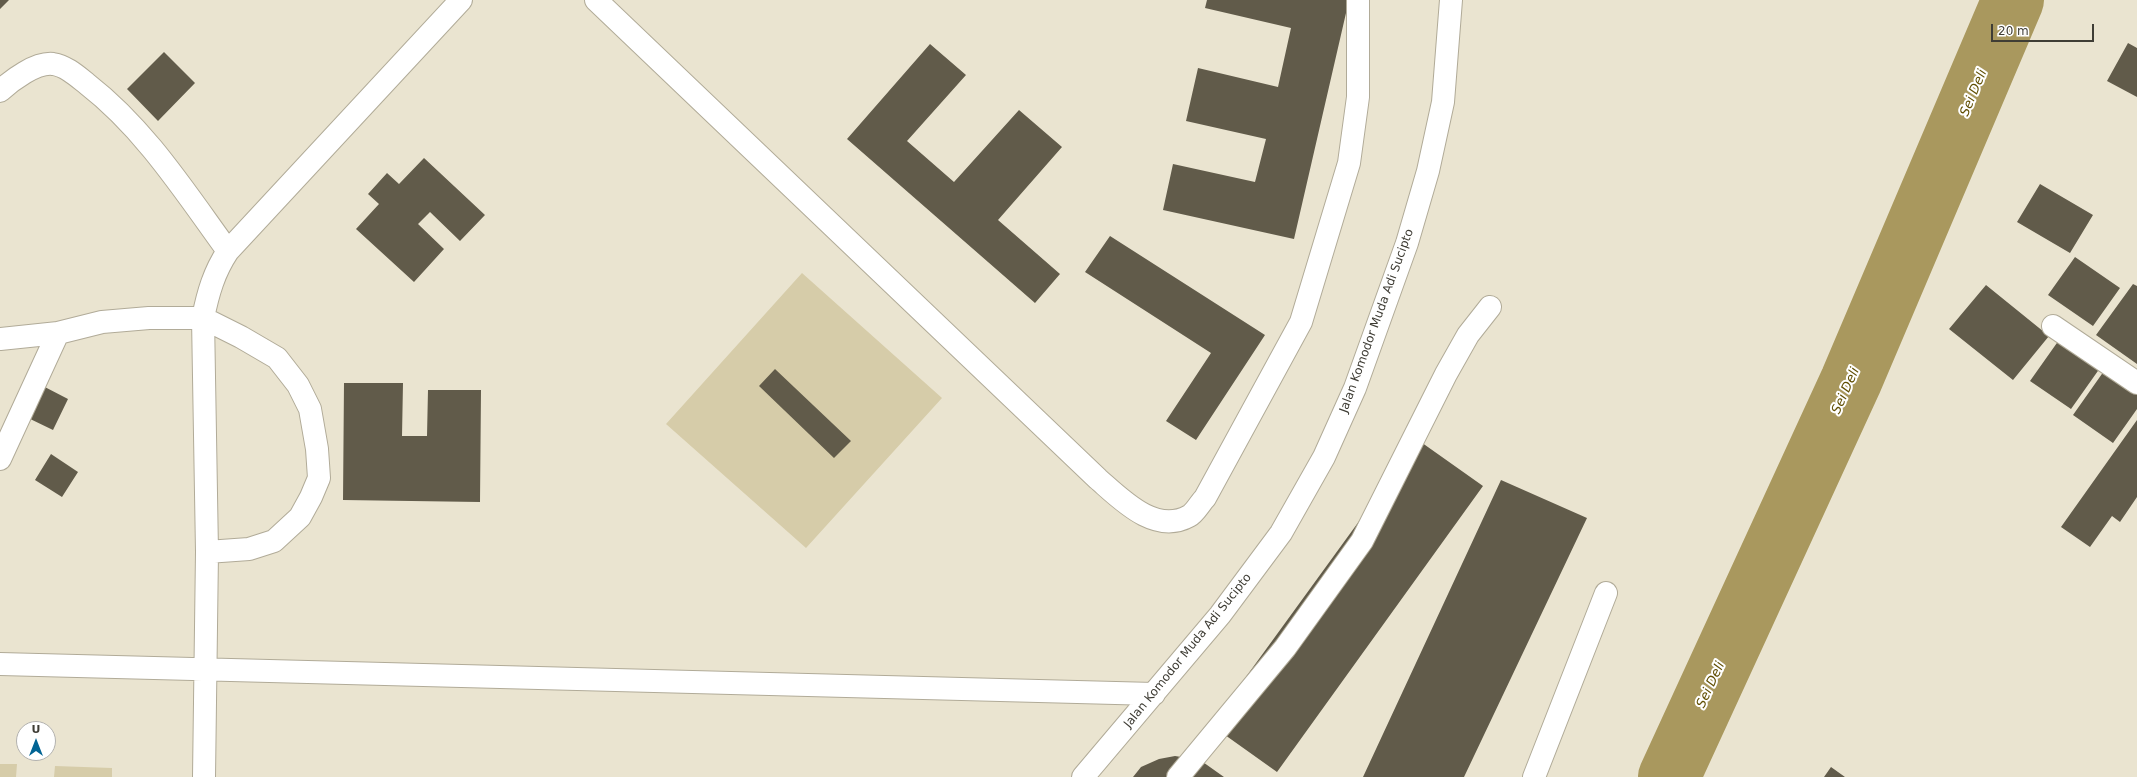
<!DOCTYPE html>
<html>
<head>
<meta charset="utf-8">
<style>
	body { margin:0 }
	#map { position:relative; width:2137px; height:777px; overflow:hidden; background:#eae4d0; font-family:"DejaVu Sans",sans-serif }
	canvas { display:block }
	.north { position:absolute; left:16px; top:721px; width:40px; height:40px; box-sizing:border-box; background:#fff; border:1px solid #b2b1ae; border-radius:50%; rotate:0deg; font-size:11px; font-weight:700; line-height:16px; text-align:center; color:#3f3d35 }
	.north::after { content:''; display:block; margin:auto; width:14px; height:18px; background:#026494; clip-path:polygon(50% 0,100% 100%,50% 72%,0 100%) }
	.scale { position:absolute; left:1991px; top:24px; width:103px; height:18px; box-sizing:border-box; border:2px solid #3f3d35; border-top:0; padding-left:5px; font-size:12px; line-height:14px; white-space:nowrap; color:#3f3d35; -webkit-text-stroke:3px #fff; paint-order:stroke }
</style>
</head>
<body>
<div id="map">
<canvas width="2137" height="777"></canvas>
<div class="north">U</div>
<div class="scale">20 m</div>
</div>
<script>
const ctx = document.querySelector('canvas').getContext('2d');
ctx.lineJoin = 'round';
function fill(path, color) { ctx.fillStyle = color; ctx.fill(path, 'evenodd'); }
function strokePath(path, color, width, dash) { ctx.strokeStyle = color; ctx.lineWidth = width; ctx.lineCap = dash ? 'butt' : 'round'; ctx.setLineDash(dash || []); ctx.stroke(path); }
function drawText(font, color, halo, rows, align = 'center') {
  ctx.font = font + ' "DejaVu Sans",sans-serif'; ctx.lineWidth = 4; ctx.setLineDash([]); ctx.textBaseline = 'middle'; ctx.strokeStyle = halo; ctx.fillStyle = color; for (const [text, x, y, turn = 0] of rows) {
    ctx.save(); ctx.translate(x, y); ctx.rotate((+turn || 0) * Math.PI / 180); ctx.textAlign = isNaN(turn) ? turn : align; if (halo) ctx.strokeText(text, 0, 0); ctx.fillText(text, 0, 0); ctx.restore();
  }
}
fill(new Path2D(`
	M802 273 942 398 806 548 666 424Z
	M0 764H17L16 777H0Z
	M55 766 112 768V777H54Z`), '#d6cca9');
strokePath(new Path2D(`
	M1669 777 1851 381 2013 0`), '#a9985e', 62);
fill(new Path2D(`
	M0 0H9L0 9Z
	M1207 0H1349L1294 239 1163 210 1173 164 1255 182 1266 139 1186 121 1198 68 1278 87 1291 28 1205 8Z
	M2128 43 2137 48V97L2107 81Z
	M930 44 966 75 907 141 954 182 1019 110 1062 147 998 220 1060 274 1035 303 847 139Z
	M164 52 195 83 158 121 127 89Z
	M424 158 485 215 460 241 430 212 418 224 444 249 414 282 356 229 379 204 368 194 387 173 399 184Z
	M2040 184 2093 215 2070 253 2017 222Z
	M1110 236 1265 335 1196 440 1166 421 1211 353 1085 272Z
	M2075 257 2120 288 2093 326 2048 295Z
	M2133 284 2137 286V364L2096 335Z
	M1986 285 2049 336 2013 380 1949 329Z
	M2059 340 2100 368 2071 409 2030 381Z
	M775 369 851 441 834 458 759 386Z
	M2104 371 2137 394V409L2113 443 2073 415Z
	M344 383H403L402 436H427L428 390H481L480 502 343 500Z
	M39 384 68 399 53 430 24 416Z
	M2137 420V497L2120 522 2112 516 2090 547 2061 527Z
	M1418 440 1483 486 1277 772 1211 725Z
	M51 454 78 472 62 497 35 480Z
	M1501 480 1587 518 1464 777H1363Z
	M1175 756 1200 760 1224 777H1133L1141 767 1159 759Z
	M1831 767 1845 777H1824Z`), '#615b4a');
const minor = new Path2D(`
	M596 0 1098 479C1121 499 1155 535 1189 516 1195 513 1200 503 1205 498L1301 322 1349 163 1358 97V0
	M0 91C12 80 36 62 53 64 66 66 77 76 87 84 145 129 185 192 228 251
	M2053 326 2137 383
	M0 339 58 333 102 322 149 318H203L241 337 277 358 298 385 310 409 317 449 319 478 311 497 300 517 274 541 249 549 207 552
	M0 459 58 333
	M0 664 1154 694
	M204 777 207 552 203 318C208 293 214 272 228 251L461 0
	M1083 777 1220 615 1281 533 1324 457 1355 388 1407 243 1428 171 1443 102 1451 0
	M1178 777 1285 648 1362 541 1446 374 1468 335 1490 307
	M1534 777 1606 593`);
strokePath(minor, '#b1ab98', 24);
strokePath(minor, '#fff', 22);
drawText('12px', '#3f3d35', '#fff', [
	["Jalan Komodor Muda Adi Sucipto",1377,321,-70],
	["Jalan Komodor Muda Adi Sucipto",1188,651,-51]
]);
drawText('italic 13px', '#614f03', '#fff', [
	["Sei Deli",1974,93,-67],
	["Sei Deli",1846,391,-66],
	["Sei Deli",1711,685,-65]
]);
</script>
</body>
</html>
